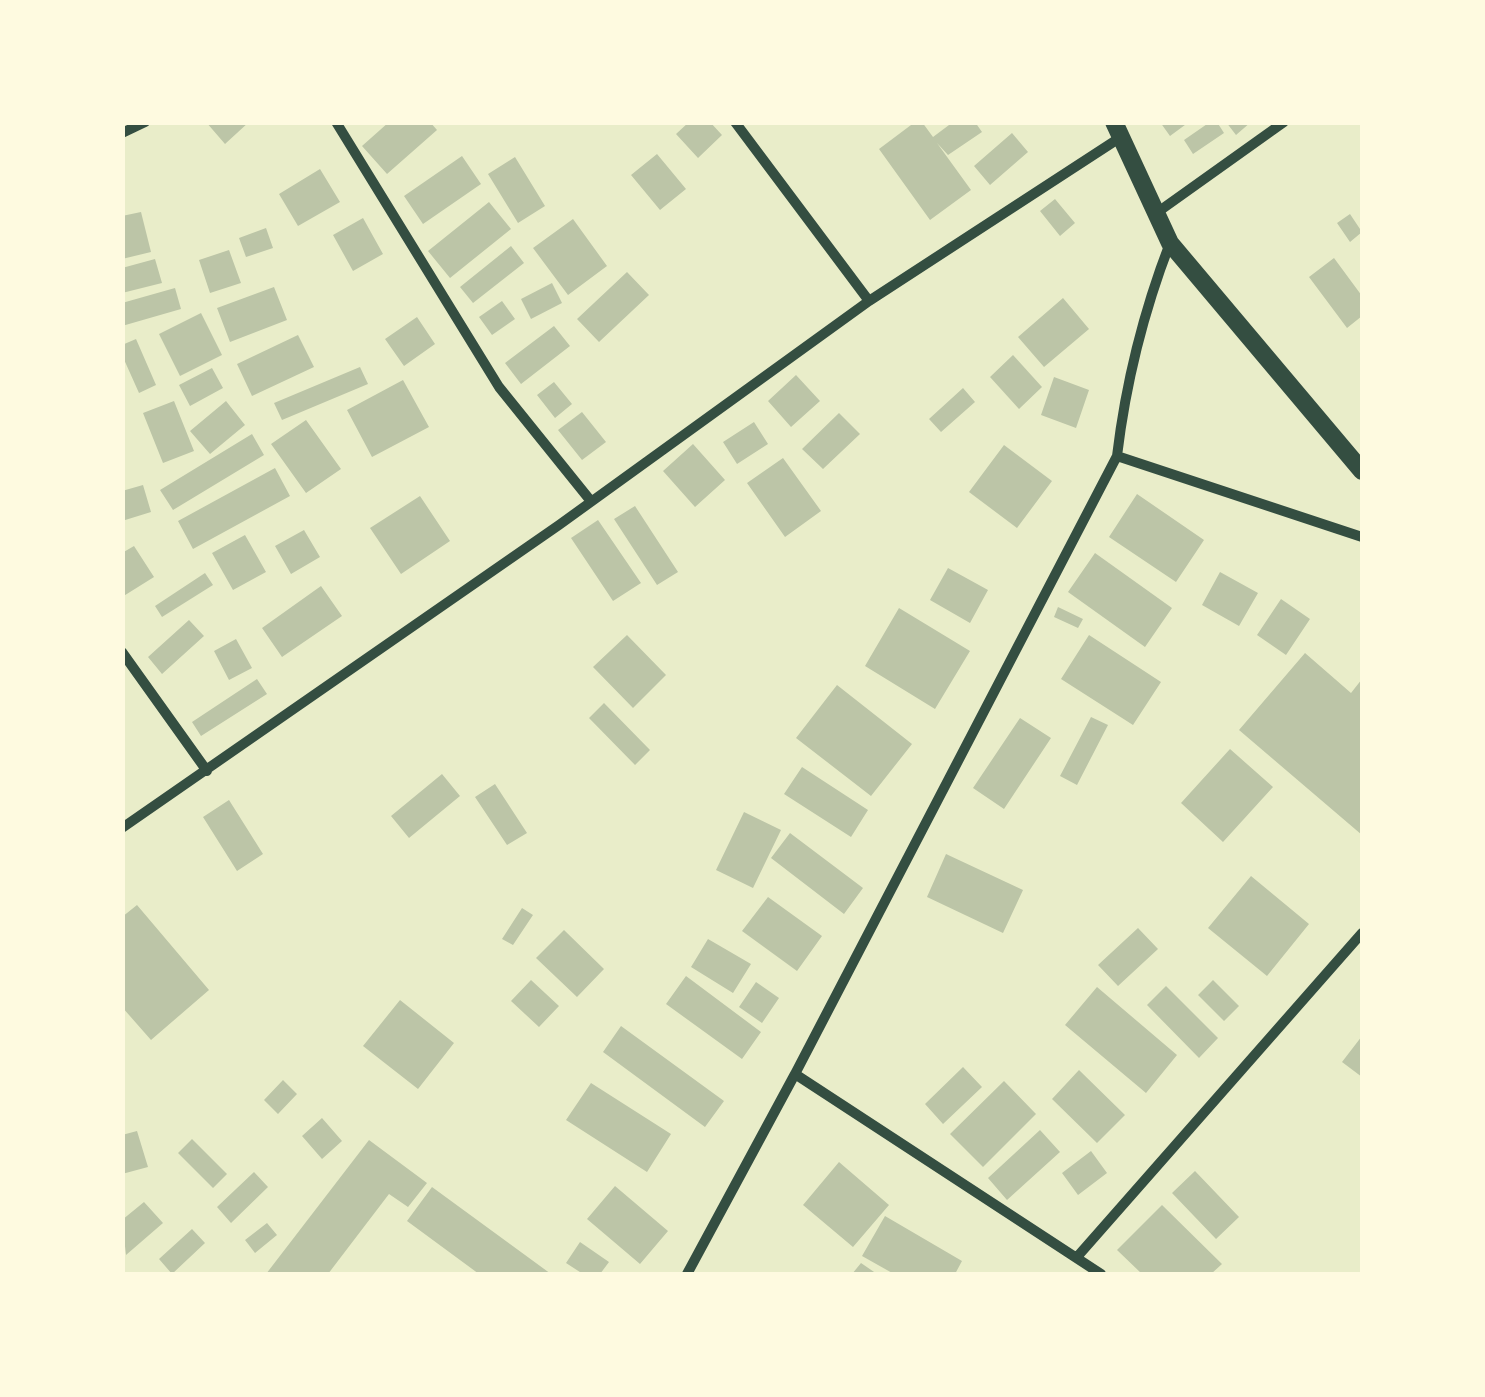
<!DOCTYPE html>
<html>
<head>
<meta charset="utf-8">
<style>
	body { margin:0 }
	#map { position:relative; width:1485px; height:1397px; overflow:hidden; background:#e9edc9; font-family:Inter,sans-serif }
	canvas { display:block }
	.frame { position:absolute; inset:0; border:125px solid #fefae0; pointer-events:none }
</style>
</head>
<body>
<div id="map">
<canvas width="1485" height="1397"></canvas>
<div class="frame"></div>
</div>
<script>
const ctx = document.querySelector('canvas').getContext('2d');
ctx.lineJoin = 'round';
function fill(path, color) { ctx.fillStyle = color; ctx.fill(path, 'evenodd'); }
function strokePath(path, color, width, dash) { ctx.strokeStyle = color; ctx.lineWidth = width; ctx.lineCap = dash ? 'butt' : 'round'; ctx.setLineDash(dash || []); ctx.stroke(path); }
fill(new Path2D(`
	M206 122H249L225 144Z
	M389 122H430L437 130 387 174 362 146Z
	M689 122H710L722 135 698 158 676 134Z
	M915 122H922L933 137 953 122H975L982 132 948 155 937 143 971 190 930 220 879 149Z
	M1160 122H1189L1170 136Z
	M1210 122H1217L1224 133 1193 154 1184 140Z
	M1226 122H1251L1236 135Z
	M1012 133 1028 152 990 185 974 166Z
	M657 154 686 189 660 210 631 175Z
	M462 156 481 184 423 224 404 196Z
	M515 157 545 206 518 223 488 174Z
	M320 169 340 202 298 226 279 194Z
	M1055 199 1075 223 1060 236 1040 211Z
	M489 202 511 229 450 278 428 251Z
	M141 212 151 252 122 259V216Z
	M1350 214 1362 232 1350 242 1337 223Z
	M363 218 383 254 353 271 333 235Z
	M573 219 607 266 568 295 533 248Z
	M266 228 273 248 246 257 239 238Z
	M511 246 524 263 473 303 460 287Z
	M229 250 241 283 210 293 199 260Z
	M1334 258 1362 296V316L1347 328 1309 277Z
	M155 259 162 283 122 293V268Z
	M627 272 649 295 599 342 577 319Z
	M552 283 562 303 531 319 521 299Z
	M274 287 287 320 230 342 217 308Z
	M175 288 181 309 122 326V303Z
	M1063 298 1089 329 1044 367 1018 337Z
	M502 301 515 319 492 335 479 317Z
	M201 313 222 355 180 376 159 334Z
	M417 317 435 344 404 366 385 339Z
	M554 326 570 346 521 384 505 363Z
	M298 335 314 367 252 396 237 364Z
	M136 339 156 385 139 393 122 355V345Z
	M1013 355 1042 387 1019 409 990 377Z
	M360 367 368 384 282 420 274 403Z
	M212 368 223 388 190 406 179 385Z
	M796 375 820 401 791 427 768 401Z
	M1054 377 1089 390 1076 428 1041 415Z
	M403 380 429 427 372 457 347 410Z
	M554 382 572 404 555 418 537 395Z
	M963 388 975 402 941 432 929 419Z
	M174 401 194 451 163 463 143 413Z
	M226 401 245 425 210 454 190 431Z
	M582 412 606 442 582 460 558 430Z
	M839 413 860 434 823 469 802 449Z
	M306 420 341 469 306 493 271 444Z
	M754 422 768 444 737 464 723 442Z
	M252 434 264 455 173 510 160 490Z
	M693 444 725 480 695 507 663 471Z
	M1004 445 1052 481 1017 528 969 492Z
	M783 458 821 511 785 537 747 483Z
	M275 468 290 496 193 549 178 521Z
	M143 485 151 512 122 521V491Z
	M1137 494 1204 540 1176 582 1109 537Z
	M420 496 450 541 401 574 370 528Z
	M635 506 678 572 657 585 614 519Z
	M598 520 641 583 613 601 571 538Z
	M304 530 320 557 291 574 275 546Z
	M245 535 266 572 233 590 212 553Z
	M134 546 154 577 122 597V553Z
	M1095 553 1172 608 1145 647 1068 592Z
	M948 568 988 590 970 623 930 600Z
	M1220 572 1258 593 1239 626 1202 605Z
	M205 573 213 585 162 617 155 606Z
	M321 586 342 616 282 657 262 628Z
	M1281 599 1310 619 1286 655 1257 635Z
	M1058 607 1083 619 1078 628 1054 617Z
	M899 608 970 651 935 709 865 666Z
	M189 620 204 636 162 674 148 657Z
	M627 635 666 675 633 708 593 667Z
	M1089 635 1161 682 1133 725 1061 679Z
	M236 639 252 668 229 680 214 651Z
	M1305 653 1351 693 1362 679V835L1239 730Z
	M257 679 267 694 201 736 192 722Z
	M837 685 912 744 871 796 796 738Z
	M604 703 650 750 635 765 589 718Z
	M1091 717 1108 725 1077 785 1060 776Z
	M1020 718 1051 738 1004 809 973 788Z
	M1230 749 1273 787 1223 842 1181 803Z
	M802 767 868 810 851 837 784 794Z
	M442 774 460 796 409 838 391 816Z
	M495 784 527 833 507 845 475 797Z
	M229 800 263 854 237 871 203 817Z
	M744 812 781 830 753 888 716 870Z
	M790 833 863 888 844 914 771 858Z
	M946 854 1023 890 1003 933 927 897Z
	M1251 876 1309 924 1267 976 1208 928Z
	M768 897 822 936 797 971 742 931Z
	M137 905 209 990 151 1040 122 1007V917Z
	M522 908 533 915 513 945 502 939Z
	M1138 928 1158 949 1118 986 1098 965Z
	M564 930 604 969 577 997 536 958Z
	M708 939 751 964 733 993 691 967Z
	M686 976 761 1032 742 1059 666 1004Z
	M531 980 559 1006 539 1027 511 1001Z
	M1213 980 1239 1006 1224 1021 1198 995Z
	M756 982 779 998 762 1023 739 1007Z
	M1166 986 1218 1038 1199 1058 1147 1005Z
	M1097 987 1177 1055 1146 1093 1065 1025Z
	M400 1000 454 1043 418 1089 363 1046Z
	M621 1026 724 1101 705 1127 603 1052Z
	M1362 1036V1077L1342 1062Z
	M963 1067 982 1087 943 1124 925 1104Z
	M1079 1070 1125 1115 1097 1143 1052 1099Z
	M283 1080 297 1094 278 1114 264 1100Z
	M1004 1081 1036 1114 983 1167 950 1134Z
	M591 1083 671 1134 647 1172 566 1120Z
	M322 1118 342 1141 322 1159 302 1136Z
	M1040 1130 1060 1152 1007 1200 988 1178Z
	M137 1131 148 1167 122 1174V1135Z
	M192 1139 227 1174 213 1188 178 1153Z
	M369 1140 427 1183 408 1207 389 1194 328 1274H266Z
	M1091 1151 1107 1173 1078 1195 1062 1173Z
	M839 1162 889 1205 853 1247 803 1205Z
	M1195 1171 1239 1217 1216 1239 1172 1193Z
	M254 1172 268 1187 231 1223 217 1207Z
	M615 1186 668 1231 640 1264 587 1219Z
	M432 1187 551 1274H479L407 1221Z
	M144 1202 163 1223 126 1255 122 1220Z
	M1162 1205 1222 1264 1211 1274H1142L1117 1250Z
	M885 1216 962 1261 955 1274H894L862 1256Z
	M267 1223 277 1235 255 1253 245 1240Z
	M192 1229 205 1243 172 1274 159 1259Z
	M580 1242 609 1262 600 1274H583L566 1263Z
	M861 1263 877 1274H852Z`), '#bcc5a7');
strokePath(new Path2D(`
	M336 122 499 387 590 500
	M735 122 869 301
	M122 133 145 122
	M1155 214 1284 122
	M1117 456 1362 537
	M122 652 207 771
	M122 828 559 525 869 301 1121 137
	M795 1074 1117 456C1126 381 1143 313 1170 243
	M1077 1257 1362 933
	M687 1274 795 1074 1101 1274`), '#344e41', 10);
strokePath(new Path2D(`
	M1114 122 1170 243 1362 471`), '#344e41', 18);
</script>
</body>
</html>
